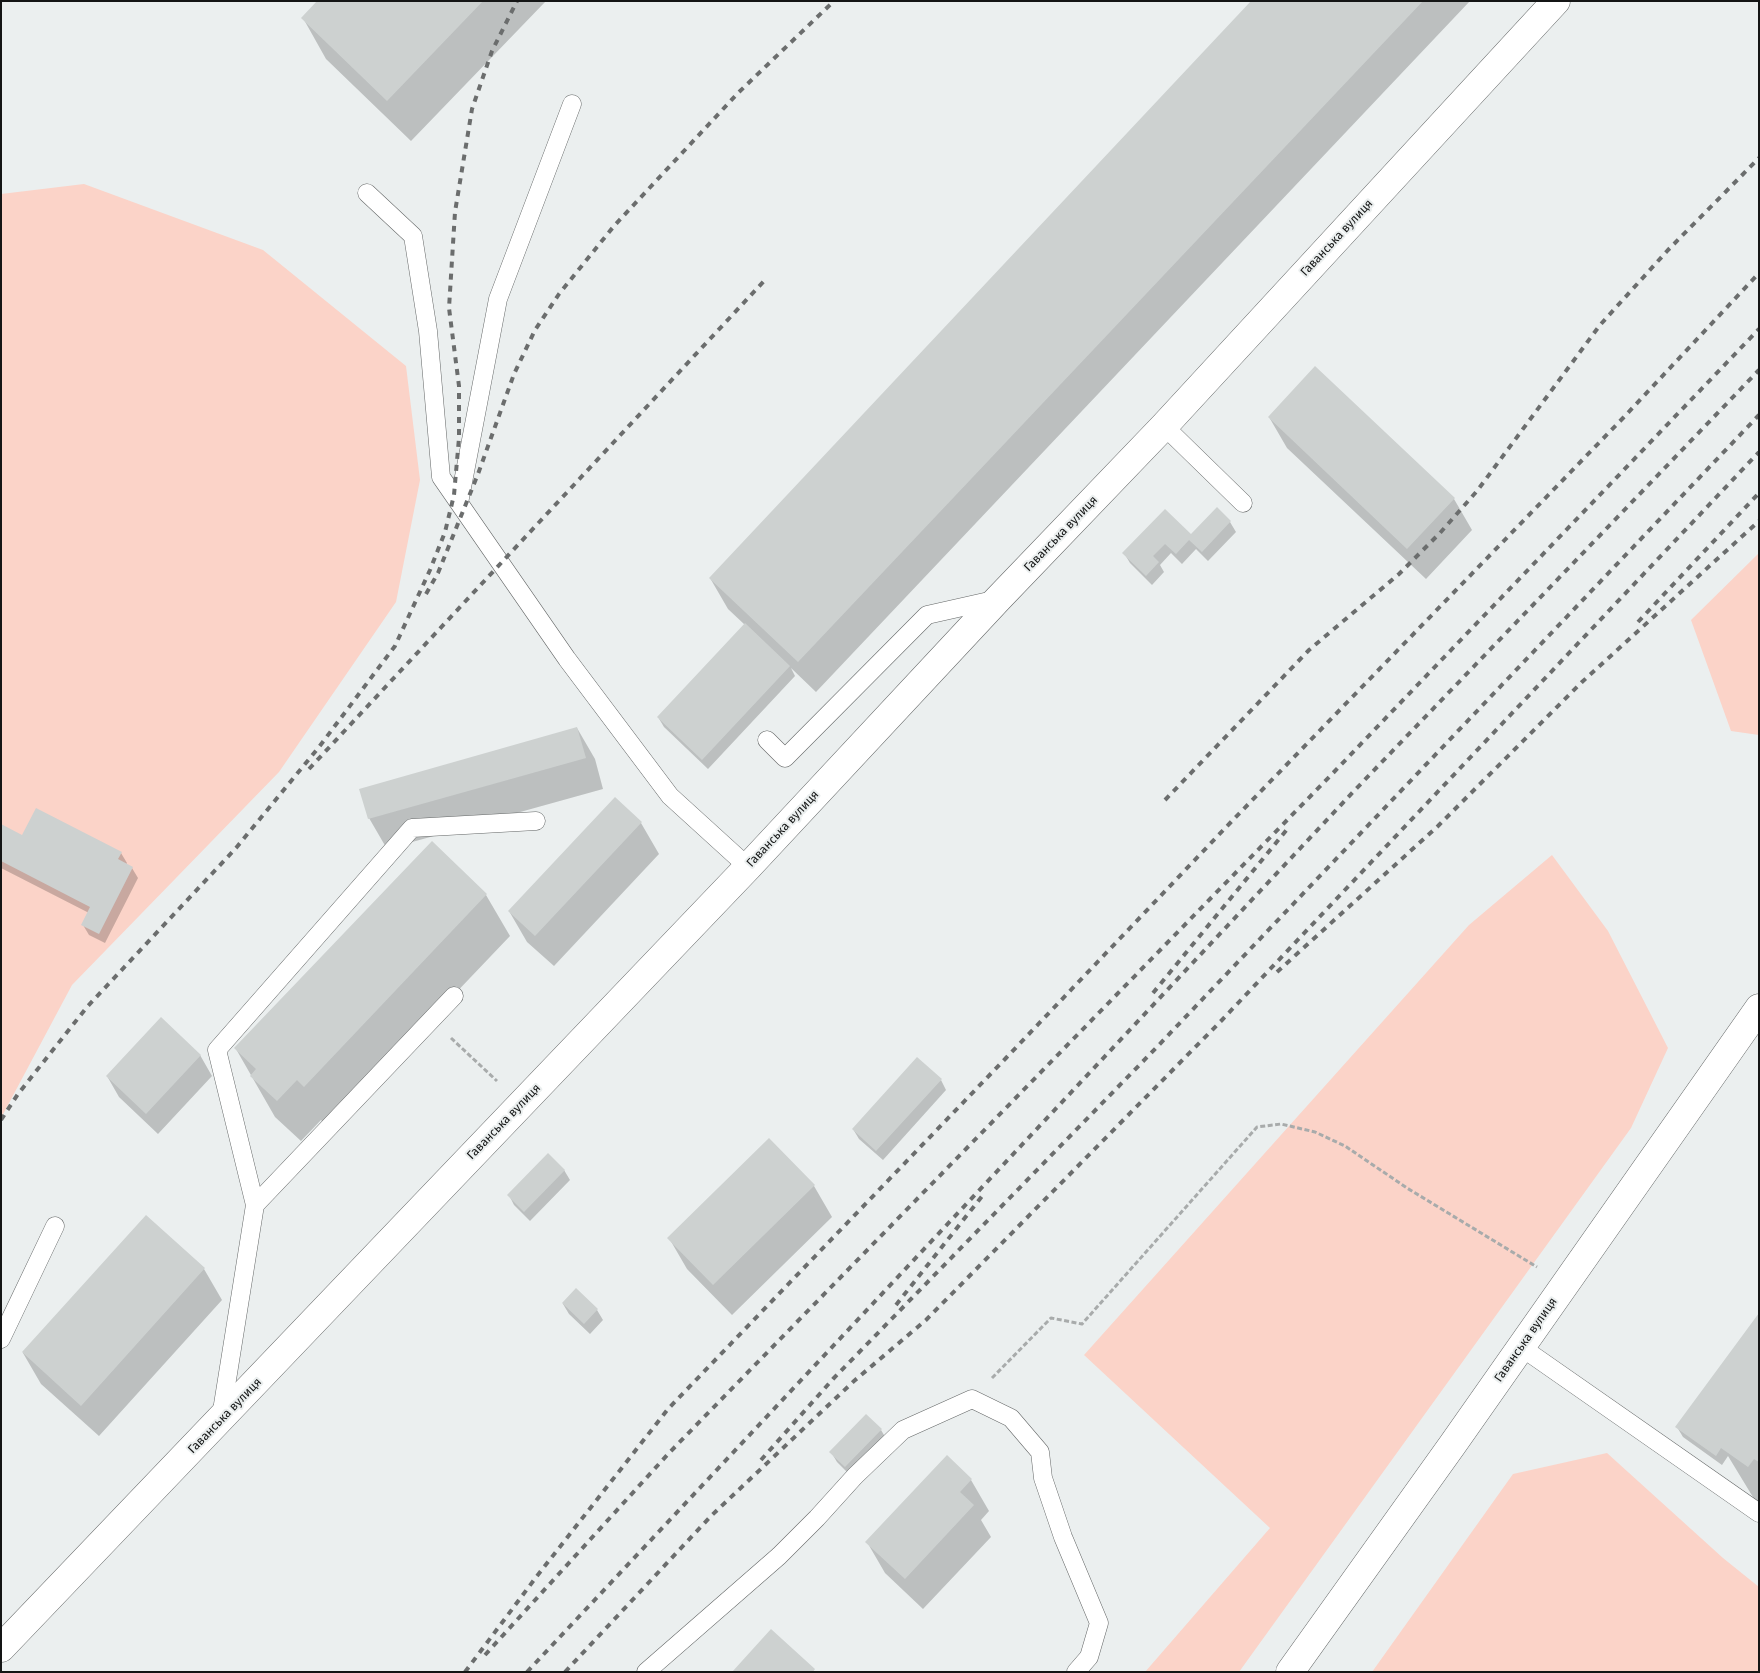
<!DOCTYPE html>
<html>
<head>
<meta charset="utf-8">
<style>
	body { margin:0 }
	#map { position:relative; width:1760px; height:1673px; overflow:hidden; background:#ebefef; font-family:"Fira Sans",sans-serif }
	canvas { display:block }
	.frame { position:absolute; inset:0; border:2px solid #141515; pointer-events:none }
</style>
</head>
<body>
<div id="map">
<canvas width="1760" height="1673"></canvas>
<div class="frame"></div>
</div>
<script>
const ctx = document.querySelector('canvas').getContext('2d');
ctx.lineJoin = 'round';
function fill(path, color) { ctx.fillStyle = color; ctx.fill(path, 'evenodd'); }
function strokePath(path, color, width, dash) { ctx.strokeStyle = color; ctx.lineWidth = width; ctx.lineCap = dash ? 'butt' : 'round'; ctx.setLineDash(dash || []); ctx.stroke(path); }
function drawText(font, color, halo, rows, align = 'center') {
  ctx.font = font + ' "Fira Sans",sans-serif'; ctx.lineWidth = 4; ctx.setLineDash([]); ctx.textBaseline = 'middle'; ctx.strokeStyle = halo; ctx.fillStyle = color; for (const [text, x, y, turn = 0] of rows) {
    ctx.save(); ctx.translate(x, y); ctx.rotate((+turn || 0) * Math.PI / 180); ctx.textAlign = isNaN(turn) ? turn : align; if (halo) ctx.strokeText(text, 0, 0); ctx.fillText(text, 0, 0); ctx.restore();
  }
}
fill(new Path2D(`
	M84 184 263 250 406 366 420 480 396 602 279 772 72 985 1 1118V194Z
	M1759 553V735L1731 731 1691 620Z
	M1552 855 1608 931 1668 1048 1631 1128 1239 1672H1145L1270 1528 1084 1355 1469 925Z
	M1607 1453 1723 1558 1759 1587V1672H1372L1513 1474Z`), '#fbd3c8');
fill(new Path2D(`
	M319 1H546L411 141 326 59 303 18Z
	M1252 1H1470L816 692 791 668 795 676 708 769 664 727 658 717 745 625 728 609 710 578Z
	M1269 417 1454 499 1472 530 1426 579 1287 448Z
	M1217 509 1230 522 1236 532 1208 561 1196 549 1182 564 1171 553 1160 565 1164 572 1152 585 1130 563 1124 553 1191 536Z
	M577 728 595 759 603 789 387 849 369 818Z
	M615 798 641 823 659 854 554 966 527 942 509 911Z
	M1 826 23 837 121 853 127 863 126 865 132 868 138 878 105 943 89 935 83 925 89 913 1 868Z
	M432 843 486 895 510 936 328 1127 321 1120 301 1141 275 1117 236 1049Z
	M200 1055 212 1076 158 1134 119 1097 107 1076Z
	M941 1080 946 1090 883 1160 859 1139 853 1129Z
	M769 1140 814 1186 832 1217 732 1315 687 1269 669 1238Z
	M564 1170 570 1180 530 1221 514 1205 509 1195Z
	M146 1217 204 1269 222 1300 99 1436 41 1384 23 1353Z
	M576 1290 597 1310 603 1320 590 1334 569 1314 563 1304Z
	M1759 1315V1507L1728 1456 1722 1465 1683 1437 1677 1427Z
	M881 1430 887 1440 852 1477 837 1462 831 1452Z
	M947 1457 971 1480 989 1511 981 1520 991 1537 923 1609 885 1573 867 1542Z`), '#0003');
fill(new Path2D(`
	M317 1H483L387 101 301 18Z
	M1251 1H1423L798 662 709 578Z
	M1315 366 1455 498 1407 549 1268 417Z
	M1217 507 1231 521 1202 552 1189 540 1176 554 1165 544 1153 556 1159 562 1146 576 1122 553 1165 509 1191 534Z
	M745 623 790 666 702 760 657 717Z
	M577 727 586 758 368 819 359 789Z
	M615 797 642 822 535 936 508 911Z
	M36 808 122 852 118 859 133 867 99 934 81 925 90 907 1 861V824L22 835Z
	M432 841 487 894 304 1087 297 1080 277 1101 250 1076 256 1069 234 1048Z
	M161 1017 201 1055 146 1114 106 1076Z
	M917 1057 942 1079 876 1151 852 1129Z
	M769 1138 815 1185 713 1285 667 1238Z
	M548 1153 565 1170 524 1212 507 1195Z
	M146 1215 205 1268 81 1406 22 1352Z
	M576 1288 598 1309 584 1324 562 1303Z
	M1759 1313V1462L1754 1459 1748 1467 1721 1448 1716 1456 1675 1427Z
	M866 1414 882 1429 845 1467 829 1452Z
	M947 1455 972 1479 960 1492 974 1505 905 1579 865 1542Z
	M771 1629 815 1669 813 1672H732Z`), '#cdd1d0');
const lane = new Path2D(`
	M367 193 413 236 428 331 441 477 567 659 670 796 748 867
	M1164 426 1243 503
	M459 503 498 299 572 104
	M767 740 785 758 927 615 998 599
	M255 1205 454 996
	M1 1339 55 1226
	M1521 1347 1759 1513
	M221 1417 255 1205 217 1050 412 828 536 821
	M646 1672 779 1556 817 1518 855 1476 903 1430 972 1399 1011 1418 1040 1452 1043 1478 1063 1537 1099 1623 1089 1657 1076 1672`);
const street = new Path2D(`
	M1 1648 748 867 998 599 1164 426 1556 1`);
const secondary = new Path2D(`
	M1290 1672 1453 1444 1759 1008`);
strokePath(lane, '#636666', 19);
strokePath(street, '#636666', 29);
strokePath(secondary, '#636666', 29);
strokePath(new Path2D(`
	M451 1038 497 1081
	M992 1378 1051 1318 1082 1324 1257 1127 1281 1124 1315 1132 1345 1146 1407 1188 1537 1267`), '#a8abab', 3, [5, 2.5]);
strokePath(lane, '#fff', 18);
strokePath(street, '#fff', 28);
strokePath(secondary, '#fff', 28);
strokePath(new Path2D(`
	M426 594 438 573 478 474 514 374 535 330 559 294 614 226 738 93 834 1
	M1638 622 1759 493
	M309 769 764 281
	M1165 800 1309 650 1399 574 1440 533 1477 491 1600 325 1668 250 1759 158
	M1277 972 1438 826 1582 682 1759 521
	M1153 993 1289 827
	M1 1120 18 1094 87 1007 236 848 319 747 395 646 430 570 445 532 454 495 459 438V386L449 308 455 212 472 109 492 51 517 1
	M896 1305 983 1195
	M761 1460 833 1379 1156 1048 1759 415
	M485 1655 669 1453 1334 772 1759 329
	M465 1672 537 1576 668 1409 1006 1058 1231 822 1624 417 1759 273
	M527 1672 1354 791 1759 370
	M565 1672 711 1516 854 1381 926 1320 1222 1020 1759 452`), '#6b6d6d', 4, [6, 6]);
drawText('12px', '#141515', '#ebefef', [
	["Гаванська вулиця",1337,238,-47],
	["Гаванська вулиця",1061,534,-46],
	["Гаванська вулиця",783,829,-47],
	["Гаванська вулиця",504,1122,-46],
	["Гаванська вулиця",1526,1340,-55],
	["Гаванська вулиця",225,1416,-46]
]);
</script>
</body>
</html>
